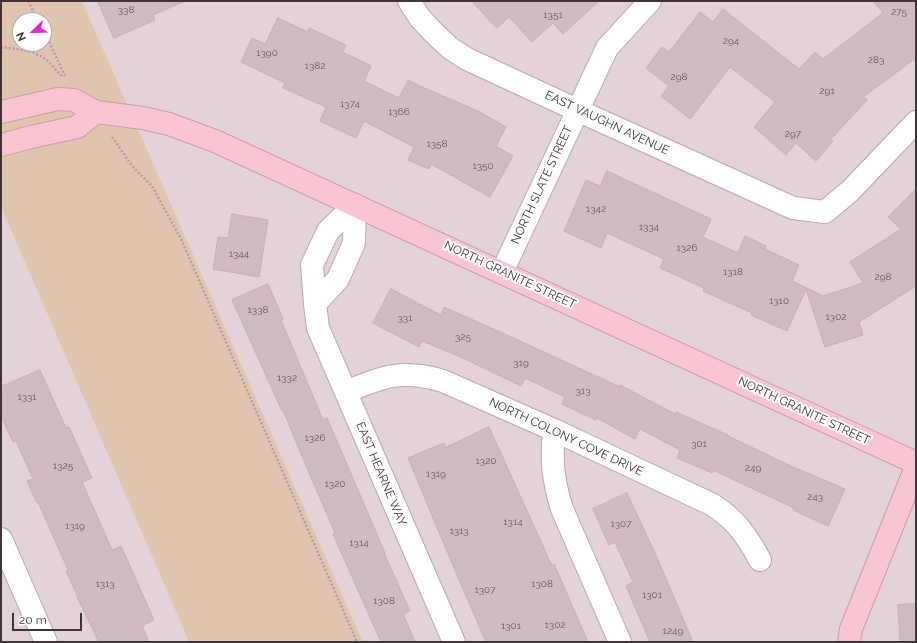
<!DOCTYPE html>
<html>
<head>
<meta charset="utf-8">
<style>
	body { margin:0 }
	#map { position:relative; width:917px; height:643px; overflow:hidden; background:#efe3e7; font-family:Raleway,sans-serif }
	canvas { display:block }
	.frame { position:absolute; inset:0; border:2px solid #413439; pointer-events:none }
	.north { position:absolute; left:12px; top:12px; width:40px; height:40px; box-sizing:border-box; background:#fff; border:1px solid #b3aeb0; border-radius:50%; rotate:247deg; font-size:11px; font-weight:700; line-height:16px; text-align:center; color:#413439 }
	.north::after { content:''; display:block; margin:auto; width:14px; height:18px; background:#e228ca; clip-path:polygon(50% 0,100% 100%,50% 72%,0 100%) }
	.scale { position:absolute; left:12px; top:613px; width:70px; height:18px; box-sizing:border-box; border:2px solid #413439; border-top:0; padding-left:5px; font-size:12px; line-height:14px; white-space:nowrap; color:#413439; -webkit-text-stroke:3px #fff; paint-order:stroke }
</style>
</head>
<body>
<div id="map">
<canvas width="917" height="643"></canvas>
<div class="frame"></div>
<div class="north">N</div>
<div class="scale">20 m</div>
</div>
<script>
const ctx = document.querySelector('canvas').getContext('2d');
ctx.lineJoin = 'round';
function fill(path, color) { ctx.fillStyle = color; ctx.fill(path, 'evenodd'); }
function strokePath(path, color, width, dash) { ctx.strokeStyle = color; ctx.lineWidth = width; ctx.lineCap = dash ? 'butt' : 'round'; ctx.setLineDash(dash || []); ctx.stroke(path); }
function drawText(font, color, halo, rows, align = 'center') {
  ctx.font = font + ' Raleway,sans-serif'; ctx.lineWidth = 4; ctx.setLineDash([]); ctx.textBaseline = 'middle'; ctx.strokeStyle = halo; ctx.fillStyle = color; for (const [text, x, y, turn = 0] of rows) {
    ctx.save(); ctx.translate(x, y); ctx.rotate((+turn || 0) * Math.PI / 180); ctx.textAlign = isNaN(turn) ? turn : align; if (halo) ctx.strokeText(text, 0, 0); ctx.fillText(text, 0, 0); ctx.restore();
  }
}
fill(new Path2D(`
	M82 1H916V642H363Z
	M1 207 189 642H1Z`), '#e3d2d8');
fill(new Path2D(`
	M1 1H82L363 642H189L1 207ZM20 20H44V44H20Z`), '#e0c5b0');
const building = new Path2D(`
	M98 1H185L153 15 155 20 114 38Z
	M472 1H599L563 34 553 23 532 42 509 17 497 28Z
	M873 1H916V58L863 97 867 100 831 139 833 141 816 161 796 143 786 155 754 127 775 102 730 67 690 119 661 96 669 86 646 68 662 47 669 52 700 12 713 22 723 9 799 69 815 52 823 59 883 13Z
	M278 18 308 32 309 28 346 45 343 52 371 66 364 81 399 98 408 80 422 87 478 111 506 127 496 146 513 156 490 197 431 164 429 169 408 160 414 147 364 121 356 138 320 121 326 107 283 88 285 83 241 62 252 38 265 44Z
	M607 171 711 219 703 237 738 253 745 236 766 246 765 249 799 265 792 281 823 296 863 283 850 262 901 229 888 217 916 189V286L859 322 863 335 825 347 806 289 787 331 751 315 752 313 703 291 704 288 660 268 664 259 607 233 601 248 564 231 586 180 600 186Z
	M232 214 268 220 259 277 213 269 218 237 228 238Z
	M268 284 283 319 281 320 323 420 327 418 385 553H384L410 611 403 614 415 642H381L333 534 335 533 304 461 283 410 282 411 232 300Z
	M391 289 441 315 444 307 507 335 620 387V385L675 414 676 412 728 435V436L791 466 845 489 828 526 793 510 794 508 713 470 712 473 677 458 680 450 640 429 635 439 597 418 596 420 562 404 565 397 525 378 521 386 463 358 422 341 419 347 373 323Z
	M40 370 66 428 69 427 92 478 82 482 112 550 121 546 154 620 142 626 149 642H99L77 597H78L66 571 68 570 38 502 37 503 27 481 33 479 16 441 13 442 1 416V387Z
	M489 427 552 566 554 564 588 642H486L457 575 408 458 444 443 446 447Z
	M627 493 655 553 693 642H650L626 586 633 582 615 542 609 545 593 509Z
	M916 604V642H900L898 605Z`);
fill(building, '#d0bac3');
strokePath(building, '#caaeb9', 1);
const street = new Path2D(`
	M409 1 420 18 434 33 450 48 467 59 577 110 793 208 825 212 850 191 916 122
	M355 205 328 231 312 265 315 304 318 328 454 642
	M502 272 607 48 650 1
	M315 304 338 279 354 243 355 205
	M346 392C383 376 403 369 443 381L554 430 713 505C736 520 747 536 760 560
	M554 430C551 461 553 480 562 509L620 642
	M1 539 46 642`);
const secondary = new Path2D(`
	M1 112 58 99 74 100 96 112 143 118 169 124 215 141 916 463
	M1 145 31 137 77 127 96 112
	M849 642 851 629 916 467`);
strokePath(street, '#baa7ae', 24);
strokePath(secondary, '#ce9aa8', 24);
strokePath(new Path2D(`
	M28 1 38 20
	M44 31 65 76
	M1 47C15 49 32 50 44 58 51 63 56 71 62 76
	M112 137 133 167 152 186 181 239 357 642`), '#ba9aa6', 2.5, [2, 2]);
strokePath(street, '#fff', 22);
strokePath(secondary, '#f8c5d2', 22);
drawText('10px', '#65565c', null, [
	["338",126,10],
	["275",899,12],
	["1351",553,15],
	["294",731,41],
	["1390",267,53],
	["283",876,60],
	["1382",315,66],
	["298",679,77],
	["291",827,91],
	["1374",350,104],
	["1366",399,112],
	["297",793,134],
	["1358",437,144],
	["1350",483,166],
	["1342",596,209],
	["1334",649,227],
	["1326",687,248],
	["1344",239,254],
	["1318",733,272],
	["298",883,277],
	["1310",779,301],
	["1338",258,310],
	["1302",836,317],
	["331",405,318],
	["325",463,337],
	["319",521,363],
	["1332",287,378],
	["313",583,391],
	["1331",27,397],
	["1326",315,438],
	["301",699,444],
	["1320",486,461],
	["1325",63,466],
	["249",753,468],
	["1319",436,474],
	["1320",335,484],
	["243",815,497],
	["1314",513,522],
	["1307",621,524],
	["1319",75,526],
	["1313",459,531],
	["1314",359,543],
	["1313",105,584],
	["1308",542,584],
	["1307",485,590],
	["1301",652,595],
	["1308",384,601],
	["1302",555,625],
	["1301",511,626],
	["1249",673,631]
]);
drawText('12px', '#413439', '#fff', [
	["EAST VAUGHN AVENUE",607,123,25],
	["NORTH SLATE STREET",542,185,-65],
	["NORTH GRANITE STREET",510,275,25],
	["NORTH GRANITE STREET",804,411,25],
	["NORTH COLONY COVE DRIVE",566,437,25],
	["EAST HEARNE WAY",381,474,67]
]);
</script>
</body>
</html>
